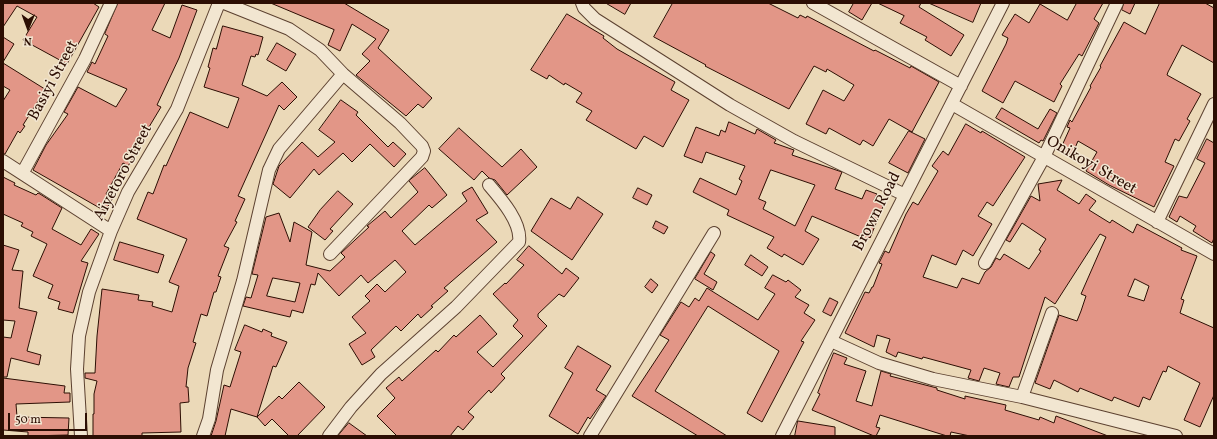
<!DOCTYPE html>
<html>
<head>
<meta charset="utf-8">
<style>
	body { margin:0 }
	#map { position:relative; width:1217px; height:439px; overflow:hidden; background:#ebd9b8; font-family:Vollkorn,serif }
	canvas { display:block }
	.frame { position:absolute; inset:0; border:4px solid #2c0e03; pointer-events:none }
	.north { position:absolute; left:8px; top:8px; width:40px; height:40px; -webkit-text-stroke:3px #f2e6d1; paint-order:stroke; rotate:181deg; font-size:11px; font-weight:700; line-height:16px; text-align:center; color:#2c0e03 }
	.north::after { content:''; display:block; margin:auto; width:14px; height:18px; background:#2c0e03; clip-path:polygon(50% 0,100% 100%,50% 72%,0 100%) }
	.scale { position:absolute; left:8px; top:413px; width:79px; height:18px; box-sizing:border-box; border:2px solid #2c0e03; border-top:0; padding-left:5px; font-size:12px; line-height:14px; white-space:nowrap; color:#2c0e03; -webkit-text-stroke:3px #f2e6d1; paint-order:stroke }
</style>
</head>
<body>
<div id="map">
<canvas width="1217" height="439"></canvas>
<div class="frame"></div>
<div class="north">N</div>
<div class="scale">50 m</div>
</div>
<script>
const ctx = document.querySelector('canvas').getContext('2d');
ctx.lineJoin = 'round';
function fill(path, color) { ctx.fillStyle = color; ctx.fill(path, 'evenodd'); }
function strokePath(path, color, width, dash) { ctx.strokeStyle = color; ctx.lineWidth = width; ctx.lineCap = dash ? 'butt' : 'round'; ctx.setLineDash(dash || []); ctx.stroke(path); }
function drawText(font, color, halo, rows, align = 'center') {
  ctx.font = font + ' Vollkorn,serif'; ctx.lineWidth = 3; ctx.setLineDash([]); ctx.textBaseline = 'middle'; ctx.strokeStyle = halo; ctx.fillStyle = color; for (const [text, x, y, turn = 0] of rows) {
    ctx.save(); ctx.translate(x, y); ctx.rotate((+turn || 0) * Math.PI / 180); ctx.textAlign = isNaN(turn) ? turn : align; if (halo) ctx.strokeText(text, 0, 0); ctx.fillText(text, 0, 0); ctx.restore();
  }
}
const building = new Path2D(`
	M3 3H93L99 7 67 64 23 40 37 17 17 6 3 27Z
	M118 3H165L152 30 170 38 182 5 197 10 179 58 157 105 161 107 134 152 136 154 128 166 123 163 106 194 113 198 105 211 33 170 46 145 68 114 64 112 78 87 116 107 127 89 87 72 92 62 95 64 108 36 105 34Z
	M271 3H344L389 30 378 48 432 98 423 108 418 104 406 116 356 75 370 61 362 54 376 39 352 24 340 51 328 45 334 30Z
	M606 3H631L625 14Z
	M673 3H768L798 18 800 15 806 18 807 16 874 51 875 50 910 68 911 66 939 82 912 132 889 119 873 146 863 140 860 145 829 128 826 134 806 124 823 90 844 101 854 85 827 69 826 72 814 66 789 109 705 66 706 65 654 37Z
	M854 3H872L862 20 849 12Z
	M878 3H921L919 7 964 35 951 56 925 40 927 37 900 23 904 16Z
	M929 3H981L973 22Z
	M1077 3H1103L1094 19 1099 23 1082 56 1079 54 1060 84 1062 86 1054 102 1015 81 1003 103 982 91 1006 44 1008 38 1002 35 1015 14 1029 23 1040 4 1067 20Z
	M1124 3H1135L1130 14 1122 10Z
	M1160 3H1205L1214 8V63L1182 45 1168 72 1167 75 1201 94 1187 119 1190 121 1179 141 1175 139 1165 162 1174 166 1154 207 1109 185 1086 171 1097 152 1078 141 1072 155 1060 150 1070 128 1067 127 1070 120 1072 122 1073 120 1091 87 1090 86 1101 67 1100 66 1124 22 1145 34Z
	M567 14 604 36 603 38 617 49 675 82 671 90 689 100 663 147 644 136 636 149 586 120 592 111 576 102 582 93 565 83 564 85 549 75 547 79 531 70Z
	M223 26 263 37 258 55 256 54 255 57 251 56 242 85 267 96 282 82 297 97 284 110 279 105 238 196 245 199 235 221 237 222 224 246 229 248 218 276 221 277 216 292H214L207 316 201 314 193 342 196 343 188 368 186 387H188L189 402 180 403 181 432 142 433V436H93V414H94V394L97 381 85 378V373H95L97 336 102 289 139 295 138 300 153 302 152 306 172 312 179 286 169 282 187 239 137 219 148 192 153 194 164 165 166 166 190 112 228 128 239 98 204 87 210 68 208 67 213 48 216 49Z
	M3 37 14 44 3 62Z
	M277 43 296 54 286 71 267 60Z
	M3 63 48 91 42 100 40 98 23 125 25 126 20 133 18 131 5 154H3V101L10 90 3 86Z
	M341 100 358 112 356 115 388 147 393 142 406 154 394 167 370 144 352 162 343 153 319 175 314 169 290 198 273 184 279 166 302 142 318 157 335 142 319 130Z
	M1002 108 1038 129 1050 109 1057 113 1043 141 1041 140 1039 143 996 118Z
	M729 122 755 134 757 129 776 140 774 143 794 150 792 155 842 172 835 189 862 199 866 190 877 194 874 200 884 204 870 238 869 237 868 240 812 216 805 231 819 239 803 265 784 254 782 257 767 248 774 237 727 215 729 210 693 192 700 178 736 195 742 181 739 179 745 166 706 152 702 163 684 156 696 127 719 136 721 130 725 132ZM771 170 815 185 795 226 763 209 766 202 759 199Z
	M966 124 981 133 982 131 1025 157 993 206 987 202 978 216 992 224 973 256 963 250 956 265 932 255 923 277 957 288 962 278 979 284 985 272 991 267 996 258 1000 260 1004 254 1029 269 1041 251 1039 250 1046 239 1022 223 1010 242 1006 240 1031 196 1040 201 1038 184 1062 180 1057 190 1079 204 1086 194 1096 201 1089 210 1110 223 1112 220 1133 233 1137 224 1182 248 1181 250 1197 256 1181 299 1184 300 1180 313 1214 328V395L1200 427 1184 420 1200 383 1168 366 1166 372 1163 371 1150 400 1143 397 1139 407 1114 397 1112 401 1080 388 1078 392 1054 380 1050 389 1035 383 1059 315 1077 321 1081 311 1086 296 1081 294 1106 237 1100 234 1055 304 1045 297 1019 377H1013L1009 387 996 384 1000 373 984 368 979 381 968 378 971 370 923 357 922 359 898 352 896 357 886 352 890 339 877 335 874 347 845 333 865 292 869 293 872 287H873L882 264 879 263 885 251 889 253 906 214 913 202 918 205 938 171 932 166 943 151 948 155ZM1135 279 1149 286 1144 301 1128 296Z
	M459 128 502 167 521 149 537 167 507 195 495 180 489 178 482 171 474 180 439 149Z
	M909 131 925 139 908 173 889 163Z
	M1207 139 1214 143V238L1212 243 1193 231 1196 226 1180 216 1177 222 1169 217 1179 196 1187 198 1205 163 1197 159Z
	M425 168 447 195 432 208 429 205 402 231 415 245 467 201 462 193 472 187 488 213 476 220 497 242 444 288 448 291 431 306 433 307 421 318 418 314 401 331 396 326 371 350 375 357 362 365 349 344 366 333 352 317 370 301 365 296 377 284 385 292 406 272 395 260 368 283 361 275 339 296 318 273 315 285 311 284 303 313 292 310 290 317 243 306 246 297 251 298 258 275 252 274 266 217 279 213 290 242 294 222 312 232 306 265 330 271 345 257 341 253 369 227 367 226 385 211 391 218 418 192 409 181ZM273 278 300 283 295 302 267 296Z
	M3 177 15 183 14 185 36 195 38 193 40 194 62 208 52 229 81 245 91 229 99 234 81 261 88 263 73 313 58 309 60 302 48 298 53 285 33 276 47 244 31 236 33 232 21 226 23 223 3 214Z
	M638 188 652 195 647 205 633 198Z
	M338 191 353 204 330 229 333 231 325 240 308 227 320 210Z
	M578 197 603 214 572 260 531 231 551 198 570 209Z
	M656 221 668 227 664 234 653 228Z
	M120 242 164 255 158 273 114 260Z
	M3 245 19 250 12 270 23 271 19 308 37 312 27 351 41 355 39 365 11 358 7 377H3V337L11 338 15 321 3 320Z
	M529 246 562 274 566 268 579 278 564 297 559 294 538 314V317L547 326 501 374 505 378 491 393 489 390 468 412 474 417 463 430 458 426 450 436H397L377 416 395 398 386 388 399 377 402 381 436 350 438 352 454 335 456 337 480 315 497 334 477 352 493 367 523 336 513 326 518 320 493 294 505 283 506 284 524 265 517 260Z
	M711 252 715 255 704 274 717 282 713 290 695 279Z
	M751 255 768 267 762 276 745 265Z
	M773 275 786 282 788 280 801 290 795 297 809 305 804 313 815 320 801 341 804 342 762 422 747 413 779 351 708 306 655 391 727 436H698L632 396 669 340 660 335 681 302 689 307 695 298 699 301 707 288 758 320 775 294 765 288Z
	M651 279 658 285 652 293 645 287Z
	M830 298 838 302 831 316 823 312Z
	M245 325 262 332 263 329 272 333 271 336 287 342 276 367 273 366 257 417 279 396 282 399 299 382 325 407 297 436H289L272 419 265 426 257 417 231 409 225 436H211L216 421 224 385 230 387 241 352 235 350Z
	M578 346 611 366 596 390 606 396 590 419 588 417 578 434 549 416 573 373 565 368Z
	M834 353 847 358 844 364 866 371 856 401 872 406 881 371 891 374 890 376 937 388V390L965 399V396L1006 405 1005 410 1039 420 1040 417 1054 423 1056 416 1108 436H970L951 432 950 436H947L880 415 876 427 880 428 876 436H874L812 410 820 394 818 393Z
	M3 378 65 386 64 393H70V402L16 404 17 417 69 418 68 435 28 436V432L3 430Z
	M798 421 835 427V436H795Z
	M349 423 367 436H338Z`);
fill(building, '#e29687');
strokePath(building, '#2c0e03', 1);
const minor = new Path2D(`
	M224 3 289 29 320 50 343 74 400 123 422 146 424 151 422 157 330 254
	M582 3 584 8 595 19 730 105 794 141 905 195
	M813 3 961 86
	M952 104 1214 254
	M3 161 111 231
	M23 172 85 59 111 3
	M1157 222 1214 104
	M985 263 1044 157 1117 3
	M831 341 879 363 933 379 1022 397 1176 436
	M1022 397 1052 313
	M81 436 77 369 79 336 89 292 111 231 128 192 177 109 219 3
	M203 436 209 419 217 370 243 281 269 170 279 149 343 74
	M329 436 351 407 381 374 456 307 519 242C522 223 501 199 489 185
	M590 436 714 233
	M782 436 1003 3`);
strokePath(minor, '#5c4130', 14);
strokePath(minor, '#f2e6d1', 12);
drawText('16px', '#2c0e03', '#f2e6d1', [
	["Basiyi Street",54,81,-62],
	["Onikoyi Street",1091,166,30],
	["Aiyetoro Street",124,173,-62],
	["Brown Road",878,212,-63]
]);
</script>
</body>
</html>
